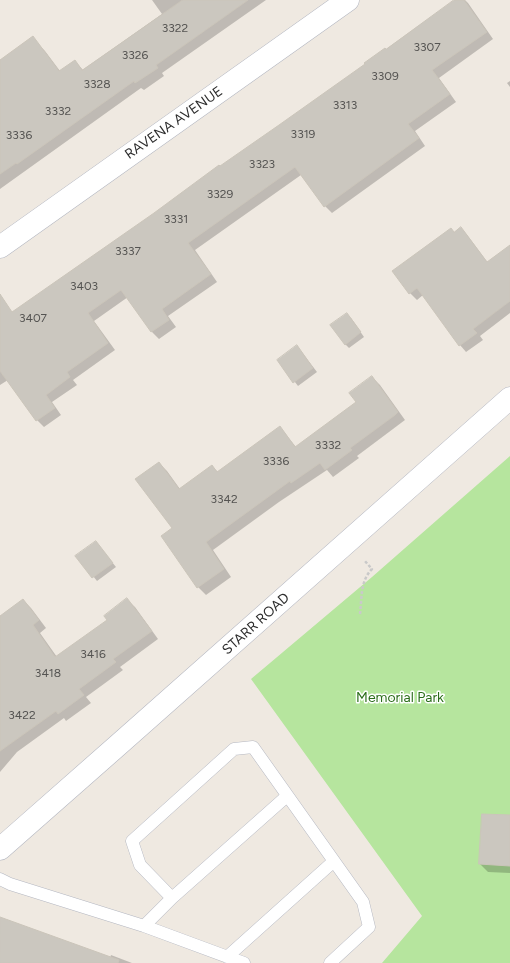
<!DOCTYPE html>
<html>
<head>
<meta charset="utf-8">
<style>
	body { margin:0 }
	canvas { display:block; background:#efe9e1 }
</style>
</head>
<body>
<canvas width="510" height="963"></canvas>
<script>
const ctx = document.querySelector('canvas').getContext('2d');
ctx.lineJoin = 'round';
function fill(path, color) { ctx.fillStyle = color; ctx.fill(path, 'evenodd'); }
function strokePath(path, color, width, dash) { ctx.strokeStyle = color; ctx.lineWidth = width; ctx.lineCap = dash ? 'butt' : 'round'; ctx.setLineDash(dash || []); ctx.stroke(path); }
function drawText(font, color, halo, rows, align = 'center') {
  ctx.font = font + ' Figtree,sans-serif'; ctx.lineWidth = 3; ctx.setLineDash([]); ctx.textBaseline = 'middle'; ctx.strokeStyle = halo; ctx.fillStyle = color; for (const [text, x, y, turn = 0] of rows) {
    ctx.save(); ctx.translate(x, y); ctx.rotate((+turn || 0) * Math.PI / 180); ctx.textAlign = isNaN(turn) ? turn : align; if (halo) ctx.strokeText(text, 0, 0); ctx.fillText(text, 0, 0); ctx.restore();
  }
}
fill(new Path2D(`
	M510 456V963H382L422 916 251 679 372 577Z`), '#b6e59e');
fill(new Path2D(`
	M152 0H266L162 73 164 76 144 90 141 88 0 189V72L38 44 45 51 60 71 75 61 83 70 162 14Z
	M455 0H465L468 3 493 39 439 78 456 102 415 131 425 146 332 213 325 206 301 175 195 250 217 282 168 316 176 327 159 339 152 332 128 297 94 321 115 350 73 380 77 385 52 402 61 415 44 427 37 420 8 380 0 385V327L220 167 386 51Z
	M510 81V87L507 83Z
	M460 228 467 235 488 263 510 246V313L480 336 483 340 466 352 460 345 423 295 417 300 410 293 454 233Z
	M351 318 364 337 349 348 345 344Z
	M301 351 317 372 298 386 278 360Z
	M372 377 380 385 405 420 357 456 359 458 333 477 327 470 279 502 213 550 231 577 206 595 198 587 162 536 173 529 159 463 167 471 180 489 212 466 218 472 280 427 296 447 357 403Z
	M96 542 116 567 97 581 77 556Z
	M23 600 31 608 46 628 40 633 57 657 108 620 127 600 135 607 158 639 120 667 123 670 86 697 91 703 66 721 64 718 17 752 0 772V637Z
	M510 816V873L488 872 480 864Z
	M0 918 110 958 111 955 132 963H0Z`), '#0003');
const building = new Path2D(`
	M183 0H248L156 65 158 68 135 83 134 81 17 164 16 163 0 174V60L33 36 59 71 75 60 82 70Z
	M454 0H464L487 32 432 70 450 94 408 124 419 138 324 207 295 167 188 243 211 274 162 309 169 320 151 332 121 290 88 313 108 343 67 372 70 377 46 395 55 408 36 421 0 371V294L12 312 154 213 219 165 220 166 279 125 365 64 364 63 385 48 386 49Z
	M461 227 487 262 510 245V301L473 329 477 333 459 346 417 288 409 294 392 271 451 228 454 232Z
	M347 313 361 332 345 345 330 325Z
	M297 345 313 368 293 383 277 360Z
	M372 376 398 412 395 415 350 448 352 450 325 470 320 463 291 483 290 481 206 542 224 569 197 588 161 536 172 528 135 479 159 462 179 489 212 465 217 472 280 426 295 447 356 402 349 393Z
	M96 541 113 563 92 578 75 556Z
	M127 598 152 631 113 659 116 662 79 689 84 695 58 714 56 711 0 751V616L23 599 39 620 33 625 55 657 107 620 104 616Z
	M482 814 510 815V866L479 864Z
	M0 917 119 960 118 963H0Z`);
fill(building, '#cbc7bf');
strokePath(building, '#cbc5ba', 1);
const service = new Path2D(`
	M0 879 10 884 144 926 244 963
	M172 898 287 796
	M144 926 172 898 140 865 132 841 234 749 253 747 363 902 369 927 330 963
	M227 957 334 861`);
const minor = new Path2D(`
	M0 247 348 0
	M0 849 117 746 510 398`);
strokePath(service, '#b4b7c1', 13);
strokePath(minor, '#b4b7c1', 23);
strokePath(new Path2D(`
	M360 614C362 598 360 581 372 569L364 560`), '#c9c9c9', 2.5, [3, 2]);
strokePath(service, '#fff', 12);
strokePath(minor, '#fff', 22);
drawText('12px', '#555452', null, [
	["3322",175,28],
	["3307",427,47],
	["3326",135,55],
	["3309",385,76],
	["3328",97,84],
	["3313",345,105],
	["3332",58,111],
	["3319",303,134],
	["3336",19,135],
	["3323",262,164],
	["3329",220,194],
	["3331",176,219],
	["3337",128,251],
	["3403",84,286],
	["3407",33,318],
	["3332",328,445],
	["3336",276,461],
	["3342",224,499],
	["3416",93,654],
	["3418",48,673],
	["3422",22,715]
]);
drawText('14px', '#2e2e2e', '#fff', [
	["RAVENA AVENUE",174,123,-35],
	["STARR ROAD",256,624,-42]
]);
drawText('14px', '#2c6e1b', '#fff', [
	["Memorial Park",400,698]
]);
</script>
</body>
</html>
